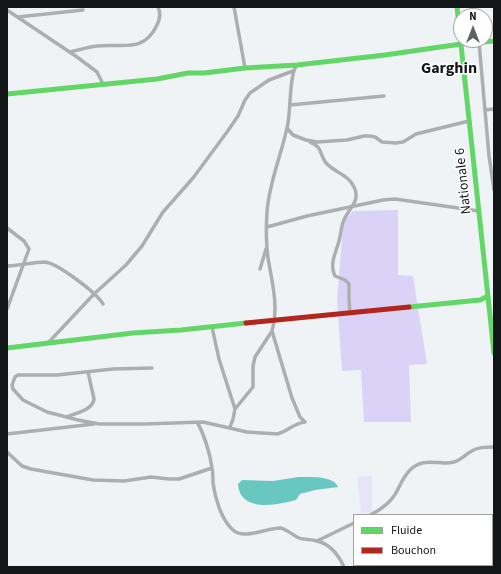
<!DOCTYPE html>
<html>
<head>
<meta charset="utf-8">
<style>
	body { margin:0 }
	#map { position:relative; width:501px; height:574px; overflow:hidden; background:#f0f3f6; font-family:"Source Sans 3",sans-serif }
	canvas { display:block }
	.frame { position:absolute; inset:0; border:8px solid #131617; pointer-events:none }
	.legend { position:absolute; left:353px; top:514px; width:140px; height:52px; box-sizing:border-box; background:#fff; border:1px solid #a1a2a2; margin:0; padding:5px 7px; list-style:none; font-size:12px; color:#131617 }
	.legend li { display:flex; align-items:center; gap:8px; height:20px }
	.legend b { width:20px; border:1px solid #a1a2a2 }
	.north { position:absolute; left:453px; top:8px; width:40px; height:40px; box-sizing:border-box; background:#fff; border:1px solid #a1a2a2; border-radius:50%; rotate:0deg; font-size:11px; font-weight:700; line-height:16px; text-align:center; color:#131617 }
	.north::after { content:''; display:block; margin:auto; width:14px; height:18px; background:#606365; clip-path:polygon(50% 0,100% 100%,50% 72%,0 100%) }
</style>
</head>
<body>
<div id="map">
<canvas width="501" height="574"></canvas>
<div class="frame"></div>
<ul class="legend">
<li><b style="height:5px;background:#63d668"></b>Fluide</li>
<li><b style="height:5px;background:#b3261e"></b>Bouchon</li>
</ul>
<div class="north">N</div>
</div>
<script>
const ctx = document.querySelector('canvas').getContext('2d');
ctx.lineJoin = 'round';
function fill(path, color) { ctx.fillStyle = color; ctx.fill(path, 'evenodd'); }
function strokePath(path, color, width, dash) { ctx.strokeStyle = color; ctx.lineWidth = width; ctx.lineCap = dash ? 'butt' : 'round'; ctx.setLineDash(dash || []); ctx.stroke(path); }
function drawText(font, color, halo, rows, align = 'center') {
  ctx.font = font + ' "Source Sans 3",sans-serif'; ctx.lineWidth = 3; ctx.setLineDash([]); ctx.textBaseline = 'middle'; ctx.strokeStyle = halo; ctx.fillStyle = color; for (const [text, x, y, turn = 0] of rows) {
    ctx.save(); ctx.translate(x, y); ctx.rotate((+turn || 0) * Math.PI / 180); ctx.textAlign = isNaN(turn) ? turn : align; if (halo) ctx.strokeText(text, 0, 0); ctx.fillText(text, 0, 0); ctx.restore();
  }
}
fill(new Path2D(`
	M372 476V512L361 513 357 477Z`), '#e7e4f9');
fill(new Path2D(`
	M398 210V275L413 276 427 364 409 365 411 422H364L361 370 342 371 337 301 343 223 353 211Z`), '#dbd3f7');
fill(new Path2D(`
	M298 477C308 477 334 475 338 487L315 490 300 494 296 500C277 505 240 513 238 484L242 480 273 481Z`), '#69c7c2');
strokePath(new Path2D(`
	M234 7 245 68
	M7 10 77 57 97 72 103 84
	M18 17 83 10
	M479 42 489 156 494 190
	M70 52C79 50 88 47 97 46 123 43 143 54 157 25 160 19 161 13 158 7
	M297 65C289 73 291 114 287 128L293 135 306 140 317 142 347 140 364 136H370L375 137 382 142 396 143 403 142 416 134 469 121
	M290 105 384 96
	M485 110 494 109
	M287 128C281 156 269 183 267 212 266 227 266 243 268 258 272 282 279 307 272 331L292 398 300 417 305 422
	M310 142C323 147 319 154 326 163 334 172 349 175 354 187 361 201 349 208 344 220 341 226 341 234 339 241 336 253 329 263 335 276L345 280 349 284V300L350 313
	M267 227 307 216 383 200 395 199 479 211
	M7 228 24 241 29 249 7 309
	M7 266C19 266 32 262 45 262 57 263 97 293 103 304
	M260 269 266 249
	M212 327 219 359 235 409
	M48 343 94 294 126 265 142 246 163 212 193 178 227 132 238 116 245 100 250 93 269 80 293 71
	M152 368 113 369 57 375H18L15 377 12 385 13 389 23 400 47 412 78 420 99 424H145L203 422 247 432 277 434C287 432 294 423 305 422
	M66 417C76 413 93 410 94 399L88 372
	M197 422C204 434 210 453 212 468 213 473 213 478 213 483 215 498 221 519 233 530 244 540 267 528 280 528 287 529 292 535 299 538 304 540 311 539 317 541 330 544 339 556 344 567
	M230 427 233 419 235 409 253 387V366L255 357 272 331
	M7 434 94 424
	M7 452 22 466 31 469 93 480 124 481 151 477 169 479H179L212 468
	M370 515C381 510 392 501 397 491 401 483 404 476 410 470 424 456 439 466 454 462 461 460 465 455 470 452 477 447 486 447 494 447
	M317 541 354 523`), '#adaeaf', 3.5);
strokePath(new Path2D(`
	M457 7 494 353
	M7 94 157 79 188 73H204L245 68 297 65 385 55 461 44 494 41
	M409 307 480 300 488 296
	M7 348 133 333 181 330 246 323`), '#63d668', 5);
strokePath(new Path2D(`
	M246 323 409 307`), '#b3261e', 5);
drawText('14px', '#131617', '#fff', [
	["Nationale 6",464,181,-96]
]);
drawText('bold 16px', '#131617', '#fff', [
	["Garghin",449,69]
]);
</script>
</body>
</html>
